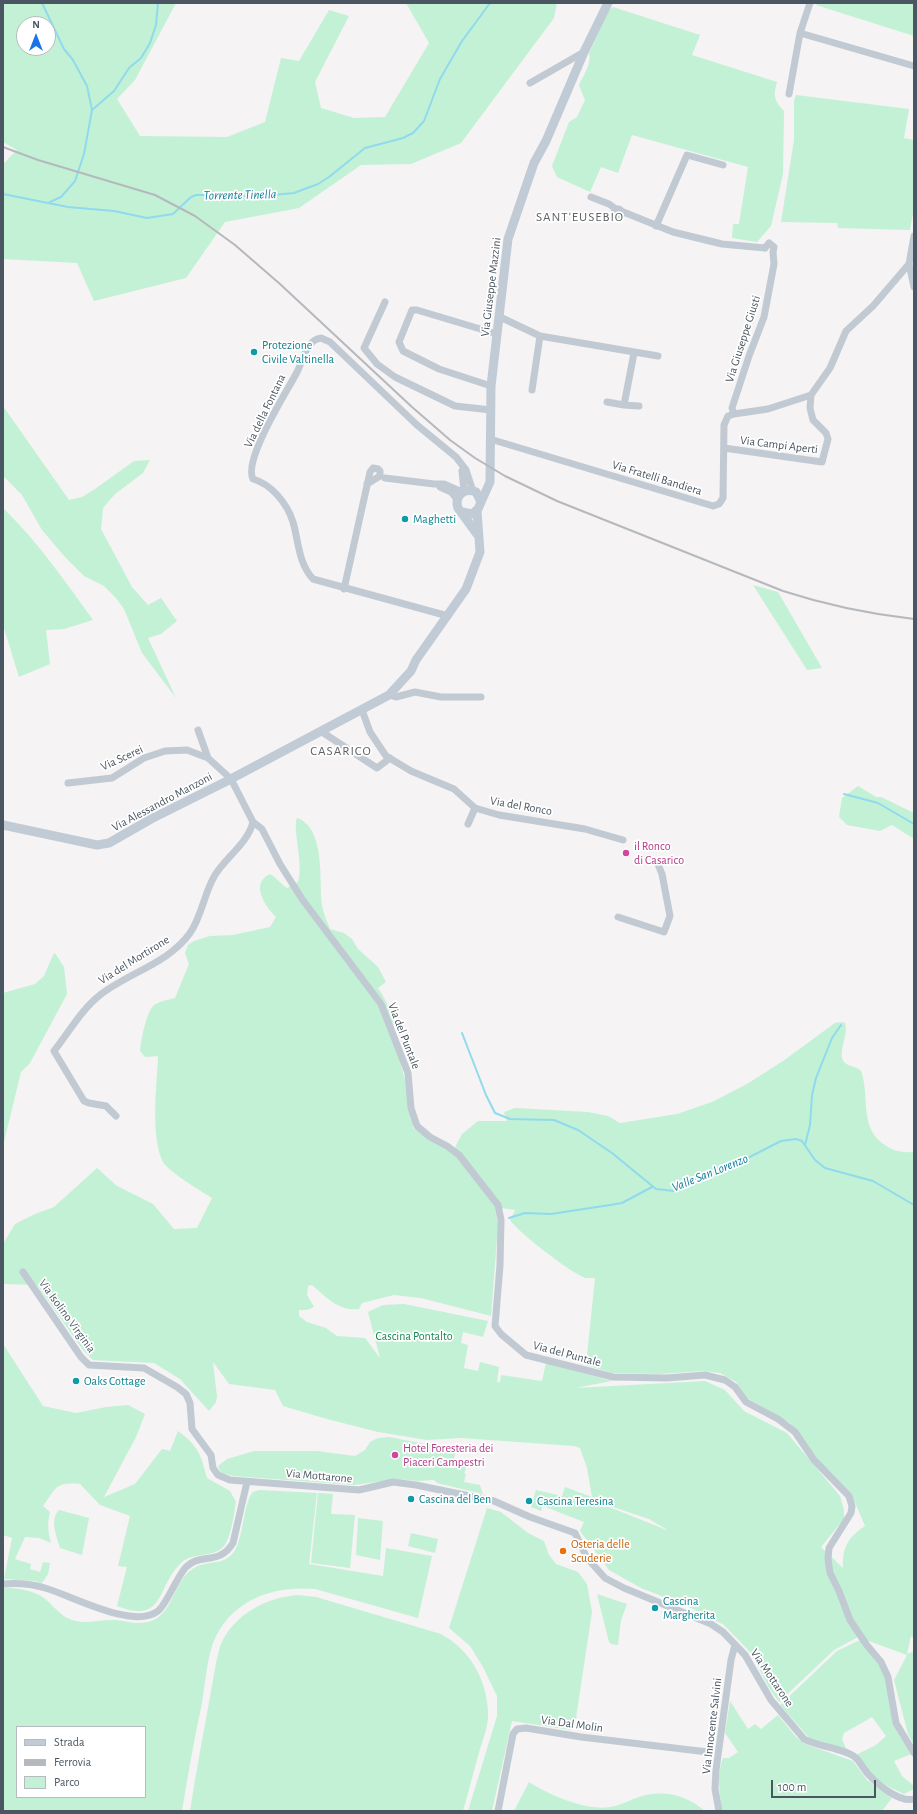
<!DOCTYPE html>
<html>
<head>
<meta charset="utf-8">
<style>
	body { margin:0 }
	#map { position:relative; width:917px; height:1814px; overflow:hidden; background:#f5f3f3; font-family:"Alegreya Sans",sans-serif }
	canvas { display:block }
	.frame { position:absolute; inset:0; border:4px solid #4a5661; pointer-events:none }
	.legend { position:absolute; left:16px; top:1726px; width:130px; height:72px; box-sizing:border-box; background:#fff; border:1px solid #b7bbc0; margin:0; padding:5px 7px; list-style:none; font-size:12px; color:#4a5661 }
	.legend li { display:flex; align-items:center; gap:8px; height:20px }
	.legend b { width:20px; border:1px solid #b7bbc0 }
	.north { position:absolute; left:16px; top:16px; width:40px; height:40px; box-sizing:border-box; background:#fff; border:1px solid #b7bbc0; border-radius:50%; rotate:0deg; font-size:11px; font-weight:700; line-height:16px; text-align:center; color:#4a5661 }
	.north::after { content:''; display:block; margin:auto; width:14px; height:18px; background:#1a73e8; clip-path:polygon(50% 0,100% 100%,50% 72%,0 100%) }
	.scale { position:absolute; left:771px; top:1780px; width:105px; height:18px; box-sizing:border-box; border:2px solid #4a5661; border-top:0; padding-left:5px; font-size:12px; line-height:14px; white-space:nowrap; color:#4a5661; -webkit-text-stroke:3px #fff; paint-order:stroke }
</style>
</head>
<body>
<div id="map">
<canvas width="917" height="1814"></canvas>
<div class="frame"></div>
<ul class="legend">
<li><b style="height:5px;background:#c1cbd6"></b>Strada</li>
<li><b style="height:5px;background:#b5b8bd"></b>Ferrovia</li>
<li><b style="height:11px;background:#c3f1d5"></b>Parco</li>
</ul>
<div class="north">N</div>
<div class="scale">100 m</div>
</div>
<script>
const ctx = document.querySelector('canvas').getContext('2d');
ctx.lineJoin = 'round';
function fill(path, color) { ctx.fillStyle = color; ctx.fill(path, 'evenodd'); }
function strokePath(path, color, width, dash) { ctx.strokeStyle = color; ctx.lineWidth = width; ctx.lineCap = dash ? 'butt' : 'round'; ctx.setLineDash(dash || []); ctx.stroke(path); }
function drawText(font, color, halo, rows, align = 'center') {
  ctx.font = font + ' "Alegreya Sans",sans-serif'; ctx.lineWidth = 3.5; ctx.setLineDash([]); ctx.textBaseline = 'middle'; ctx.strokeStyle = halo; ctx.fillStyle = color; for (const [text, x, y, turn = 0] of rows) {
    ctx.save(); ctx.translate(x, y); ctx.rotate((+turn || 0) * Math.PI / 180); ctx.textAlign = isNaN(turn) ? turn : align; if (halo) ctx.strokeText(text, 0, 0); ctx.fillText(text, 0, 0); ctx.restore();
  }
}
fill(new Path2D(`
	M3 3H176L135 80 117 99 140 136 227 137 265 122 281 58 299 61 329 10 349 16 315 82 321 108 354 118 385 117 429 43 406 3H557L554 18 461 143 411 164 361 165 299 208 225 222 186 278 94 301 77 263 3 259V164L17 150 3 142ZM24 24H48V48H24Z
	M818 3H914V36L816 5Z
	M613 7 700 35 692 55 777 82C773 95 774 101 784 111L783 174 771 226 757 242 732 238 733 224H739L748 167 632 135 618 173 601 167 590 192 557 177 552 166 569 122 577 117 585 100 579 85C583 76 592 64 589 53L609 10Z
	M796 95 909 109 904 138 914 140V208L910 230 838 228 837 223 781 222 794 140V101Z
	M3 406 69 500 82 497 95 489 134 461 150 460 143 473 115 494 103 508 101 529 132 587 148 605 161 598 177 621 161 634 148 638 176 698 142 653 124 609 116 598 104 586 84 576 65 557 42 530 22 495 3 476Z
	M3 508C38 542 65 581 93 620L64 629 46 630 50 664 19 677 3 625Z
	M753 585 778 592 822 668 807 670Z
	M858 786 876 797H881L914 813V839L892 825 880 831 847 825 839 817 842 798Z
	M297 818C326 828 319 882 322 905 323 913 327 921 330 929L344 933 352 939 358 949 378 967 386 982 378 988C395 1012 395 1037 401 1065 405 1081 412 1098 413 1116 414 1120 413 1124 413 1128L452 1153 462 1134 478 1121H507L504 1112 515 1108 588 1112 608 1116 620 1123 677 1114 712 1102 747 1084 783 1061 835 1023 842 1022 845 1023C849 1035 837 1052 844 1062 848 1067 857 1066 861 1071 870 1095 859 1125 882 1143 892 1151 902 1153 914 1152V1638L911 1636 907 1654 914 1651V1745L908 1734 894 1680 907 1655 858 1637 834 1650 779 1702 769 1688 751 1653 724 1625 687 1606 641 1588 609 1570 580 1531 584 1522 543 1506 541 1511 531 1507 536 1490 562 1496 565 1487 592 1497 587 1468 580 1448 574 1446 461 1438 427 1440 378 1432 327 1419 283 1406 275 1390 229 1384 213 1362 217 1397 216 1402 209 1411 180 1379 154 1363 93 1360 83 1350 37 1285 3 1284V1244L15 1224 35 1214 54 1207 97 1168 117 1186 153 1204 174 1229 197 1228 212 1198C201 1191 169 1172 163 1162 150 1136 157 1085 158 1056L145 1057 140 1051C141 1040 146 1013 154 1005 160 1001 168 1000 175 998L189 964 185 953 188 945 194 941 210 936 233 935 270 927 276 917C266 907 249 884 270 874 277 878 281 884 287 888L298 882C304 863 292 829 297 818ZM495 1207 515 1210 510 1220C518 1232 572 1274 586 1278 589 1278 592 1278 595 1278L586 1365 612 1373 661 1374 703 1371 720 1373 736 1382 745 1397 790 1423 823 1466 851 1493 865 1526C848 1537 842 1548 843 1568L821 1547 844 1519V1510L840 1496 787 1433 744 1411 725 1390 705 1381 575 1388 612 1381 546 1363 542 1381 501 1375 500 1382H497L499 1367 480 1362 478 1371 464 1368 468 1345 461 1343 463 1332 483 1337 488 1321 404 1304 383 1305 368 1312 380 1358 365 1338 337 1336 326 1328 307 1322 299 1316V1310H307L314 1307 307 1295 308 1286 312 1285C325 1296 339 1312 359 1309L362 1303 394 1295 421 1298 491 1316 498 1226ZM604 1504 649 1519 669 1531 604 1505Z
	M55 953 64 967 67 994 30 1063 21 1072 3 1146V993L35 984 44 976 53 955Z
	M3 1344 43 1406 76 1413 106 1407 128 1405 145 1414 136 1437 104 1497 135 1484 162 1449 170 1451 178 1431C198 1446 201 1454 207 1478L230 1491 236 1502C234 1513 231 1538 224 1546 214 1558 194 1552 182 1562 155 1587 166 1625 117 1606L127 1567 118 1566 130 1516 100 1505 80 1484C55 1482 57 1487 43 1506L50 1512C47 1523 48 1532 51 1543L39 1538 25 1537 15 1559 31 1564 30 1569 40 1572 43 1562 50 1563 48 1574 42 1583 35 1581 4 1579 12 1538 3 1535Z
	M389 1437 456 1450 454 1458 468 1462 464 1474H466L464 1482 480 1485 483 1494 437 1483 434 1480 418 1481 398 1479 354 1485 233 1476 221 1473 218 1466 227 1459 254 1451H317L355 1456 365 1450 370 1442 378 1438Z
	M260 1490 317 1493 309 1564 383 1576 386 1548 432 1556 418 1618 315 1589C273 1585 230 1600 213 1643 207 1660 205 1684 202 1703 194 1739 188 1775 182 1811H3V1588C14 1587 35 1591 44 1598 52 1604 58 1613 67 1618 83 1626 98 1619 115 1620 126 1621 136 1625 148 1622 174 1616 172 1581 194 1568 211 1558 229 1569 238 1543 243 1531 245 1502 252 1493 254 1491 257 1491 260 1490ZM17 1727H145V1797H17Z
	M318 1493 333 1494 331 1514 355 1515 350 1568 311 1563Z
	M487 1508 501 1512 528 1533 544 1541 549 1555 556 1564 578 1572 587 1584 592 1612 576 1718 571 1730 512 1721 492 1811H468L497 1716V1696L483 1667 470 1646 449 1628Z
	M59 1510 89 1518 82 1555 60 1548C57 1537 49 1520 59 1510Z
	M358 1518 383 1521 380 1560 356 1555Z
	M411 1533 438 1539 435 1553 408 1546Z
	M597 1594 627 1604 621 1620 618 1645 611 1644 609 1642Z
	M297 1595 316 1597 441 1634C470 1650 486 1678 488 1711 489 1723 484 1737 480 1749 474 1770 469 1790 463 1811H190C196 1771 204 1731 211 1691 214 1678 217 1649 224 1638 239 1612 267 1598 297 1595Z
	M860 1640 881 1668 887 1680 894 1724 901 1738 911 1754 894 1761 902 1776 914 1786V1789L904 1794 885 1785 871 1775 856 1755 876 1745 886 1736 872 1717 844 1733 842 1739 847 1751 810 1739 780 1705 837 1651Z
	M730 1701 748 1729 755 1724 761 1729 778 1715 796 1737 805 1744 853 1761 867 1780 892 1798 882 1811H722C720 1795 716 1774 723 1758H729L738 1752 725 1733Z
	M529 1782C549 1795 586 1811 610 1807 619 1806 628 1801 636 1798 661 1789 685 1794 705 1811H514Z`), '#c3f1d5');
strokePath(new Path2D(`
	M42 3 64 49 73 60 87 86 92 110 84 154 75 181 61 197 50 202
	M92 110 114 91 129 68 141 58 150 43 156 25 158 3
	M3 194 68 207 114 211 147 218 173 214 191 197 196 195H238L251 197 294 193 318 184 329 177 365 148 403 138 413 133 424 121 440 79 462 41 490 3
	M844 794 878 803 914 824
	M462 1033 486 1095 495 1113 510 1119 554 1120 578 1130 612 1153 656 1189 674 1191 703 1174 734 1165 781 1141 796 1139 802 1141 815 1160 825 1168 873 1181 914 1205
	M805 1145 810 1125 812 1095 816 1078 832 1038 841 1025
	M509 1218 525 1213 551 1214 610 1205 622 1203 652 1187`), '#90daee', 2);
strokePath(new Path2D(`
	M800 33 914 66
	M530 83 584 52
	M789 94 800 33 810 3
	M591 197 609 204 616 209
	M614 213a4 4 0 1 1 8 0a4 4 0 1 1-8 0Z
	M621 211 673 232 722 244 765 248
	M656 226 687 155 723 165
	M914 236 909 264 914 287
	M385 302 364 348 377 364 395 377 455 406 491 410
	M500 317 540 336 658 356
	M491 386 439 369 403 351 399 342 412 310H417L497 334
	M532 390 540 336
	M607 402 624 405 634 353
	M624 405 639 406
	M734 414 768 409 811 395
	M490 439 713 506 719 504 723 498 724 425 728 416 734 414 732 408 749 356 764 317 774 264 773 252 774 247 769 243 765 248
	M724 448 822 462 828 439 826 433 813 420 810 408 811 395 830 368 846 331 873 306 909 264
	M462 471 464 491
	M385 478 434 484H444L462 492
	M440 487 451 492 457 499
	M344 589 370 472 373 468 378 469 380 471V476L367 484
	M448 616 313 579C298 562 299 543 293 522 287 503 271 484 253 479 243 460 286 393 296 374 301 365 303 354 309 346 313 341 315 339 321 338L330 342 417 425 456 457 466 470 473 491
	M389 695 396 697 415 692 441 697H481
	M362 710 370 732 386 756 411 771 454 789 475 808 499 815 585 829 623 840
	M198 730 208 758
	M322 732 377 768 390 758
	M68 783 112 778 144 758 165 751 187 750 208 758 231 779 253 822C248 843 226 857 215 875 204 893 202 916 190 933 169 963 128 973 100 995 82 1009 69 1032 54 1051L84 1101 89 1103 106 1106 116 1116
	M253 822 262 829 280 864 302 899 381 1004 408 1073 411 1108 417 1126 430 1137 447 1146 459 1155 498 1205 501 1220 500 1265 495 1326 501 1334 526 1355 613 1377 667 1378 705 1375 725 1380 735 1387 746 1402 778 1419 795 1432 814 1460 849 1496 852 1506 851 1513 829 1548 828 1559 830 1573 839 1591 850 1620 866 1644 881 1662 888 1677 896 1723 914 1753
	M468 824 475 808
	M618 917 664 932 670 916 662 874 657 862
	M23 1272 81 1357 89 1365 144 1368 177 1387 186 1394 190 1403 192 1429 211 1455 213 1468 218 1475 230 1480 359 1490 393 1482 416 1485 494 1501 530 1517 575 1533 587 1558 605 1578 624 1588 711 1624 723 1632 745 1655 771 1700 804 1739C818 1747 845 1748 856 1758 861 1763 864 1770 869 1775 878 1785 900 1803 914 1799
	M3 1584C17 1583 32 1584 45 1588 73 1596 133 1630 158 1611 167 1604 176 1578 186 1567 201 1552 219 1566 233 1543L247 1482
	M498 1811 513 1734 517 1729 526 1728 581 1737 708 1752
	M719 1811 715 1789 716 1770 731 1660 735 1645`), '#c1cad2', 7);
strokePath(new Path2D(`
	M481 502 490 482 491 386 508 239 534 163 546 141 584 52 608 3
	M462 512 472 514 478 509 481 502 476 492C464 487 454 496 458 508L477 534
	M3 825 97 845 109 843 151 819 227 781 389 695 411 671 416 660 466 589 480 552 477 511`), '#c1cbd6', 9);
strokePath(new Path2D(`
	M3 147 38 160 155 195 195 216 235 245 280 284 412 407 450 440 475 458 505 476 557 501 783 591C826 605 869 614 914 619`), '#b5b8bd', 2);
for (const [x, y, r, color] of [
	[254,352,4,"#0f9aa8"],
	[405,519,4,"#0f9aa8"],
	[626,853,4,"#d1479c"],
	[76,1381,4,"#0f9aa8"],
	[395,1455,4,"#d1479c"],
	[411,1499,4,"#0f9aa8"],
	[529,1501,4,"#0f9aa8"],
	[563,1551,4,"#e8710a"],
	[655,1608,4,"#0f9aa8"]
]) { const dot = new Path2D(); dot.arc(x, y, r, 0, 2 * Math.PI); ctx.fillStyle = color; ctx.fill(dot); strokePath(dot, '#fff', 1.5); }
drawText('12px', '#4a5661', '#fff', [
	["Via Giuseppe Mazzini",491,287,-83],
	["Via Giuseppe Giusti",743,339,-72],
	["Via della Fontana",265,411,-64],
	["Via Campi Aperti",779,445,7],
	["Via Fratelli Bandiera",657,478,17],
	["Via Scerei",122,758,-25],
	["Via Alessandro Manzoni",162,802,-28],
	["Via del Ronco",521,806,10],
	["Via del Mortirone",134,960,-32],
	["Via del Puntale",404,1036,69],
	["Via Isolino Virginia",67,1316,54],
	["Via del Puntale",567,1354,15],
	["Via Mottarone",319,1476,5],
	["Via Mottarone",772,1678,56],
	["Via Dal Molin",572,1724,8],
	["Via Innocente Salvini",712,1726,-83]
]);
drawText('12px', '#0d838f', '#fff', [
	["Protezione",262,345],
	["Civile Valtinella",262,359],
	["Maghetti",413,519],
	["Oaks Cottage",84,1381],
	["Cascina del Ben",419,1499],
	["Cascina Teresina",537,1501],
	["Cascina",663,1601],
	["Margherita",663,1615]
], 'left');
drawText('12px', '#b23c85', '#fff', [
	["il Ronco",634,846],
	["di Casarico",634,860],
	["Hotel Foresteria dei",403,1448],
	["Piaceri Campestri",403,1462]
], 'left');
drawText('12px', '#17864f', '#fff', [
	["Cascina Pontalto",414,1336]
]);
drawText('12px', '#c56008', '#fff', [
	["Osteria delle",571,1544],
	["Scuderie",571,1558]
], 'left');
drawText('italic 13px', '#0c7c9b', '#fff', [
	["Torrente Tinella",240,195,-1],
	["Valle San Lorenzo",710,1173,-22]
]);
ctx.letterSpacing = '1px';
drawText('13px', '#5f6368', '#fff', [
	["SANT'EUSEBIO",580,217],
	["CASARICO",341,751]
]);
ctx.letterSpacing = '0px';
</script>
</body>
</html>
